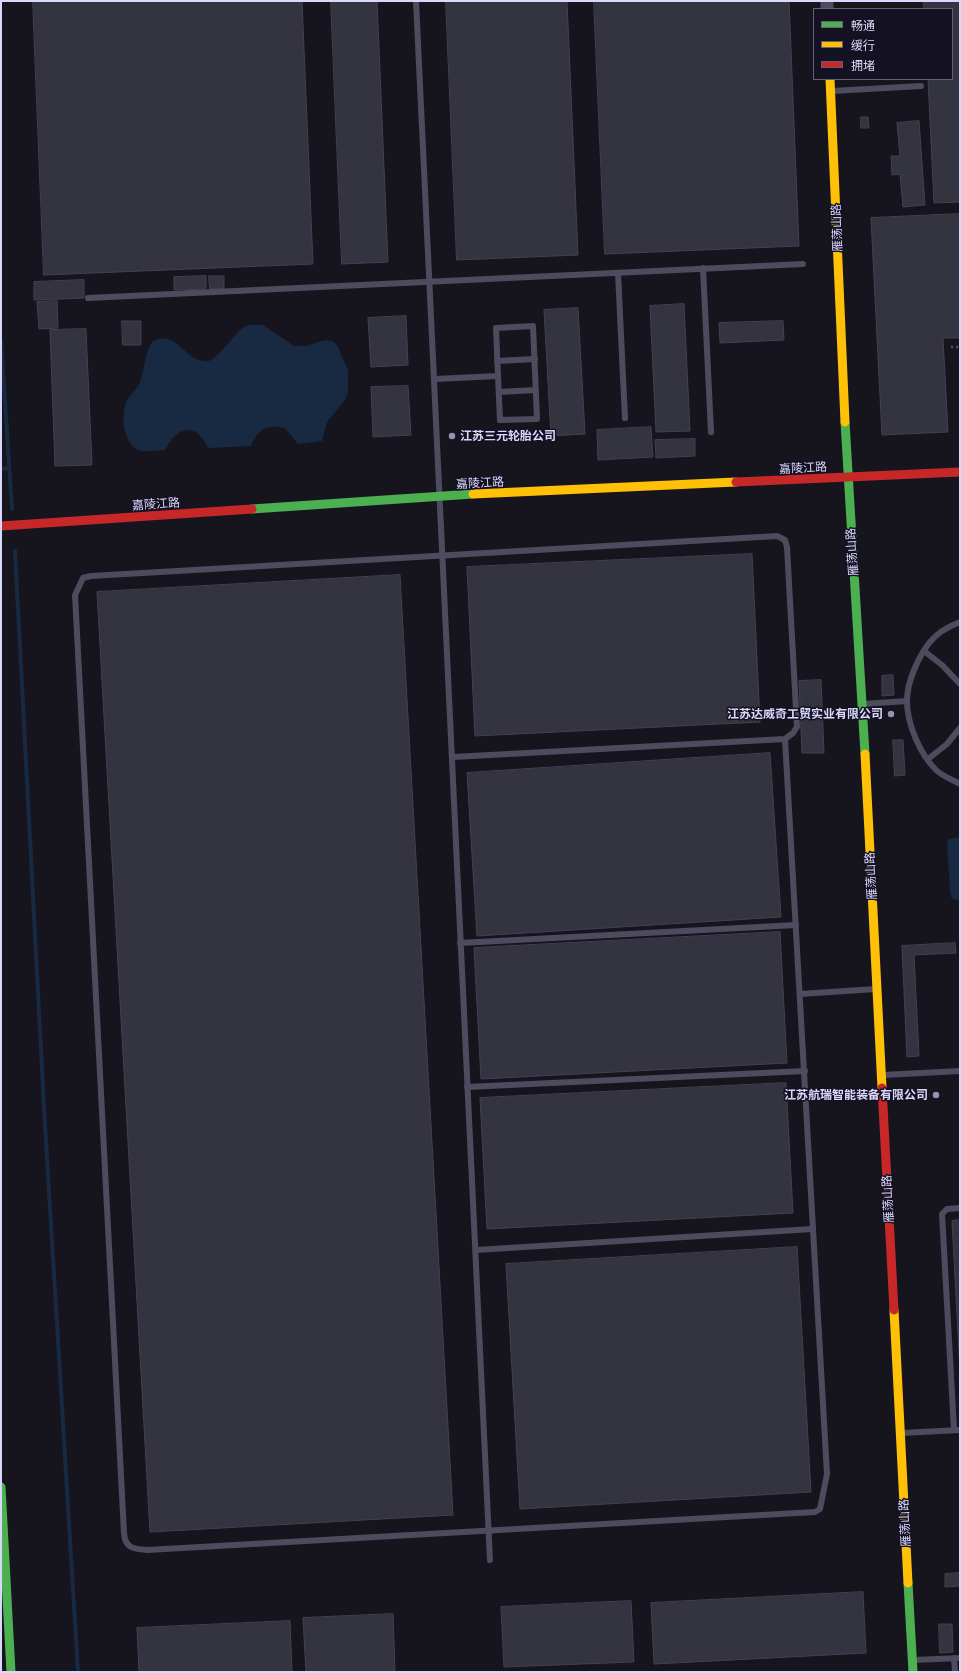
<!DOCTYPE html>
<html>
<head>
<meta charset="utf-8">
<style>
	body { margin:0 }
	#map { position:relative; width:961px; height:1673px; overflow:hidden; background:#16151e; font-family:"Exo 2","Noto Sans SC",sans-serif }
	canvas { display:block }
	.frame { position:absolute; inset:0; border:2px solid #dad8fa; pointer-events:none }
	.legend { position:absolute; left:813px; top:8px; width:140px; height:72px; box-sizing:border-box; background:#131122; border:1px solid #636178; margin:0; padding:5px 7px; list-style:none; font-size:12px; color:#dad8fa }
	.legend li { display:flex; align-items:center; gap:8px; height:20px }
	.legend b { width:20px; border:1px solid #636178 }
</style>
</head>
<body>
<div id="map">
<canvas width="961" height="1673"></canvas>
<div class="frame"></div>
<ul class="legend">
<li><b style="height:5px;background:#4caf50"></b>畅通</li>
<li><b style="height:5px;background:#ffc107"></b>缓行</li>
<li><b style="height:5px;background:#c62828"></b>拥堵</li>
</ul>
</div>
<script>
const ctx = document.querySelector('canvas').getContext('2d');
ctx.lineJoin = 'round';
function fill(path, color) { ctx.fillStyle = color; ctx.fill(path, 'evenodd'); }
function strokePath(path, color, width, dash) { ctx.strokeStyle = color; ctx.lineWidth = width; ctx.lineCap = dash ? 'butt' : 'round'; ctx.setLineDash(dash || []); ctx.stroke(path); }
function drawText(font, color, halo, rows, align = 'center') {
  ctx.font = font + ' "Exo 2","Noto Sans SC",sans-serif'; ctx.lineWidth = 3; ctx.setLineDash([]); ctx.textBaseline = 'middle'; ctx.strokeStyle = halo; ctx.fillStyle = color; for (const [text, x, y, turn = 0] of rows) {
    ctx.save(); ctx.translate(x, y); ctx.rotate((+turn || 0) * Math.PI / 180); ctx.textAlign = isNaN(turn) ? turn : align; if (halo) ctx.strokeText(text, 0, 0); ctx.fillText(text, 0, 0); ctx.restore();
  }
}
fill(new Path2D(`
	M249 325H263L294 346H306L325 340 334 342 338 347 348 370V392L345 400 327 422 322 441 298 444 285 428C267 423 257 430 251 446L208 448C206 444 202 436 197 433 183 423 171 439 165 450 158 450 148 452 141 451 123 447 121 415 126 402 129 395 137 390 140 382 146 366 143 358 152 342 178 327 184 364 209 361 226 352 235 329 249 325Z
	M960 837V899L955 900 951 897 950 891 947 843 949 839Z`), '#172a42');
strokePath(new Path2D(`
	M1 340 12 509
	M1 469 9 468
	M15 551 44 1108 78 1672`), '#172a42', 4);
const building = new Path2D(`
	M33 1H302L313 264 44 275Z
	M331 1H377L388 262 342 264Z
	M446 1H567L578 255 457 260Z
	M594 1H789L799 246 605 254Z
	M924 1H960V202L934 203 928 79H952V9H924Z
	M861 117H868L869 128H861Z
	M919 121 925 205 903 207 900 174 892 175 891 156H900L897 123Z
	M960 214V338H943L948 432 882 435 871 218Z
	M206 276V289L174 290V277Z
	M209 276H224V289H210Z
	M84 280V298L34 300V282Z
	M57 301 58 328 39 329 37 302Z
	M684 304 690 431 656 432 650 306Z
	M578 308 585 434 551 436 544 310Z
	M406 316 408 365 371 367 368 318Z
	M122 321H141V345H123Z
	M783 321 784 340 720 343 719 323Z
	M86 329 92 465 55 466 50 330Z
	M408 386 411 435 373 437 371 387Z
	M651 427 653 457 598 460 597 430Z
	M695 439V456L656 458 655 440Z
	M752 554 760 722 475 736 467 567Z
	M400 575 453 1515 150 1532 97 592Z
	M893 675 894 695 882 696V676Z
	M821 680 824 753H802L799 681Z
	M893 740H903L905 775 895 776Z
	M770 753 781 917 477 936 467 773Z
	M780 932 787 1063 481 1079 474 948Z
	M955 943 956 953 914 955 919 1056 907 1057 902 946Z
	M786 1083 793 1213 487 1229 480 1098Z
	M960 1220V1371L952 1221Z
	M797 1247 811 1492 520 1509 506 1264Z
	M960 1573V1586L945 1587V1574Z
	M863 1592 866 1653 654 1664 651 1603Z
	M631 1601 634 1662 504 1667 501 1607Z
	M393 1614 395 1672H306L303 1618Z
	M290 1621 292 1672H139L137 1628Z
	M939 1624H952L953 1652 940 1653Z`);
fill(building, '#343340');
strokePath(building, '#434151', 1);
strokePath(new Path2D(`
	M951 347H960`), '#4e5a64', 2.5, [2, 3]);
strokePath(new Path2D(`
	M416 1 490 1560
	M832 91 921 86
	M703 268 711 432
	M618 273 625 418
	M88 298 803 264
	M497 361 535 359
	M435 379 498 376 500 420 537 419 533 326 496 328 498 376
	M499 392 536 390
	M960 622C950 626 937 633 930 642 918 657 907 682 907 701 907 724 920 754 936 770 942 776 953 780 960 784
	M924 651 942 665 960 684
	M863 704 907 701
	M453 757 785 739 827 1474 820 1509 815 1512 147 1550C133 1549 125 1548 124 1533L75 595 83 578 91 576 777 536 785 540 787 547 797 727 793 733 785 739
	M928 759 947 744 960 728
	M460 943 796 925
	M800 994 876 989
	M883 1075 960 1071
	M467 1087 805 1071
	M476 1250 813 1229
	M954 1430 942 1214 947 1209 960 1208
	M902 1433 960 1430
	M954 1658 955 1672
	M914 1660 960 1658`), '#4c4c5e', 6);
strokePath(new Path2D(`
	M827 1V9`), '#4c4c5e', 13);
strokePath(new Path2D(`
	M845 422 865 754
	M252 509 473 494
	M1 1487 11 1672
	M908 1583 913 1672`), '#4caf50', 9);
strokePath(new Path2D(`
	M830 79 845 422
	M473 494 736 482
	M865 754 882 1088
	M894 1310 908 1583`), '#ffc107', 9);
strokePath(new Path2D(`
	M736 482 960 472
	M1 526 252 509
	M882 1088 894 1310`), '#c62828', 9);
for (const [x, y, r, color] of [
	[452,436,4,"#9594ad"],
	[891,714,4,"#9594ad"],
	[936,1095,4,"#9594ad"]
]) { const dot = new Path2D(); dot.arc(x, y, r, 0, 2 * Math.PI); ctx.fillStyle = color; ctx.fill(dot); strokePath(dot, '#131122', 1.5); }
drawText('12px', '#dad8fa', '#131122', [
	["雁荡山路",837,228,-92],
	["嘉陵江路",803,468,-3],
	["嘉陵江路",480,483,-3],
	["嘉陵江路",156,504,-4],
	["雁荡山路",852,552,-94],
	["雁荡山路",871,876,-93],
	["雁荡山路",888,1199,-93],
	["雁荡山路",905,1523,-93]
]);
drawText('bold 12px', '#dad8fa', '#131122', [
	["江苏三元轮胎公司",460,436,"left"],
	["江苏达威奇工贸实业有限公司",883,714],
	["江苏航瑞智能装备有限公司",928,1095]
], 'right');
</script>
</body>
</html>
